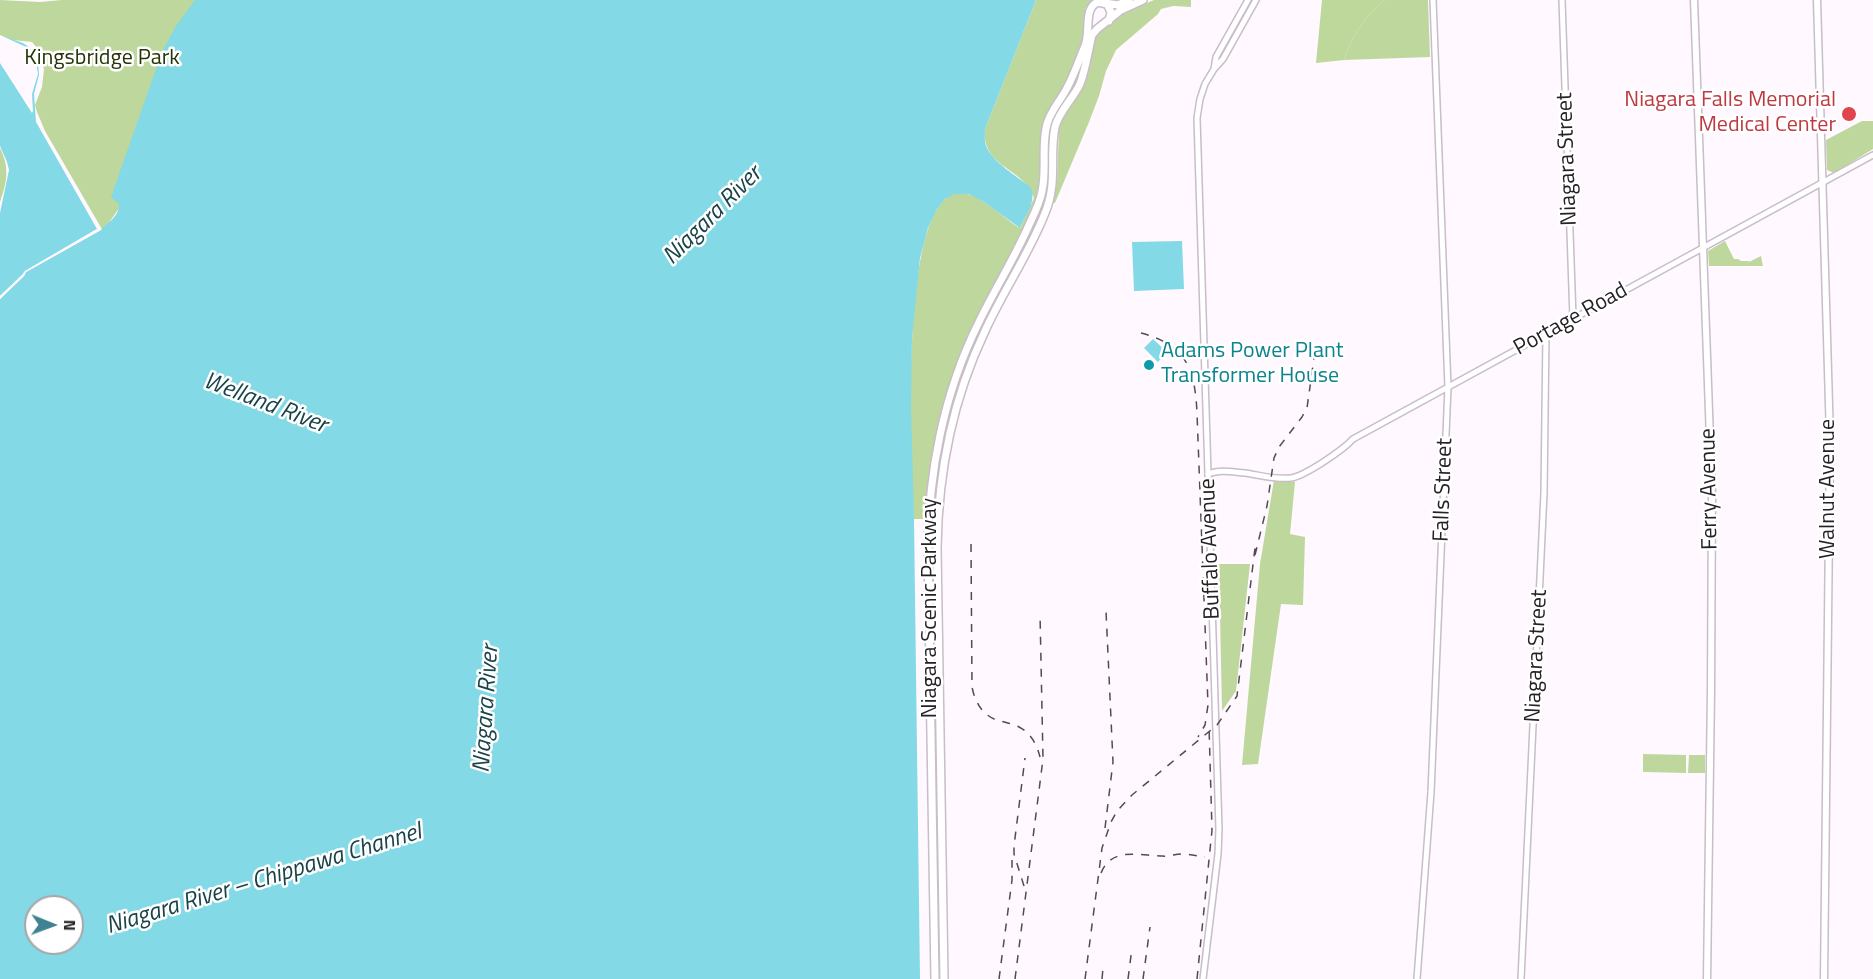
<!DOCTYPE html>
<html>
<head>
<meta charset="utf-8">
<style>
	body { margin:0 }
	#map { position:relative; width:1873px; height:979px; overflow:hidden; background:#fff8ff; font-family:"Titillium Web",sans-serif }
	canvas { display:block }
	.north { position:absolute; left:24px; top:895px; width:60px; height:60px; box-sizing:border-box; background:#fff; border:2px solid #a8a6a8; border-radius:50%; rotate:91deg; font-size:16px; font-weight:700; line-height:24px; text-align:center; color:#252125 }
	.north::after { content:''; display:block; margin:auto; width:21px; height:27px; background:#3f8392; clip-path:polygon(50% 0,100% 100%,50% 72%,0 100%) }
</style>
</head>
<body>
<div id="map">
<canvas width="1873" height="979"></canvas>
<div class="north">N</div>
</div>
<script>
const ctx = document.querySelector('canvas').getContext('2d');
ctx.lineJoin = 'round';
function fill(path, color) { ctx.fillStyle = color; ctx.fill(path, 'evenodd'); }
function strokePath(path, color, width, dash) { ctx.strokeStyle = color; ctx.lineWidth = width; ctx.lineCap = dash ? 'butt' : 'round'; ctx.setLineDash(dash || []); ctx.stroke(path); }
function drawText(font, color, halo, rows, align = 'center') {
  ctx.font = font + ' "Titillium Web",sans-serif'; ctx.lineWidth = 5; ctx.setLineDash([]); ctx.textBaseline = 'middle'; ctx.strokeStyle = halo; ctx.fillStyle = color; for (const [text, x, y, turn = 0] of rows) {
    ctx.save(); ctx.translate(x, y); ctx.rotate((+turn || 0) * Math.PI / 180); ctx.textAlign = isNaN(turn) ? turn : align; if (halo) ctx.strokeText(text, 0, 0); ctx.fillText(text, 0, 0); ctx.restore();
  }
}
fill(new Path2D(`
	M0 0 40 2 62 0H198L120 207 103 231 45 131 37 112 35 105 42 87 44 69 37 48 32 42 13 40 0 35Z
	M1036 0H1093L1085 9V33L1081 46 1065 84 1050 109 1044 122 1041 180 1037 198 1006 267 977 317 959 359 936 441 931 464 926 519H914C913 468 896 205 957 193 976 189 1004 219 1020 228L1034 198C1024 167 981 168 985 129Z
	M1154 0H1191V7L1173 6 1161 9 1158 14 1116 50 1106 71 1099 96 1089 122 1055 203 1053 202 1057 182 1059 128 1064 115 1084 82 1096 34 1123 13Z
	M1385 0H1428L1430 57 1344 60C1351 37 1366 14 1385 0Z
	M1862 121H1873V149L1834 173 1827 170 1826 140Z
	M0 148C10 168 7 182 0 202Z
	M1725 241 1734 259H1738L1741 261H1750L1747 263 1761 256 1763 266H1709L1708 251Z
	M1274 480 1295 482 1290 534 1305 537 1303 605 1281 604 1258 764 1242 765 1260 564Z
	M1219 564H1250L1236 691 1222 711Z
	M1643 754 1686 755V773L1643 772Z
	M1689 755H1705V773H1688Z`), '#bed79c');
fill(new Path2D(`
	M1322 0H1385C1366 14 1351 37 1344 60L1316 63Z`), '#bed79a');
fill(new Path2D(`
	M195 0H1036L985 129C985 136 984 142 987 148 994 163 1018 177 1030 187 1038 200 1025 216 1020 228L984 202 969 194H954L945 199 937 209 928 228 920 258 912 338 911 408 914 519 920 979H0V299L24 276 26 272 101 230C109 221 119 217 119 204L111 197 162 52 176 26ZM36 907H72V943H36Z
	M0 35 23 43 29 47 38 62 39 75 34 94 36 122 97 229 25 271 22 275 0 296V213L9 170 7 162 0 146V63L32 113 33 111 32 94 38 74 36 63 29 49 24 46Z
	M1182 241 1184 289 1134 291 1132 242Z
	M1153 339 1167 352 1158 362 1144 348Z`), '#83d9e5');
fill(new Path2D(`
	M97 229 101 230 26 272 24 276 0 299V296L22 275 25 271Z`), '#fff8ff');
const tertiary = new Path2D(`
	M1562 0 1573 318
	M1208 474C1220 469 1232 472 1245 473 1259 475 1276 480 1291 478 1305 476 1343 450 1353 439L1873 155
	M1417 979 1431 792 1448 387 1433 0
	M1521 979 1544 493 1546 333`);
const secondary = new Path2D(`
	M1214 69 1216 57 1248 0
	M1203 979 1218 854 1219 829 1197 118 1200 99 1205 84 1214 69 1223 59 1256 0`);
const primary = new Path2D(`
	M1694 0 1712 494 1711 691 1707 979
	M1817 0 1830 438 1824 979`);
const trunk = new Path2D(`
	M1105 3 1118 5 1129 0
	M935 979 928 551C928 473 944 392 979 322 995 289 1014 259 1029 225 1034 214 1040 203 1042 191 1047 169 1041 146 1047 124 1051 110 1061 100 1067 88 1074 75 1079 60 1085 46 1091 31 1083 8 1098 2L1107 4 1111 12 1109 21
	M944 979 937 548C938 473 953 398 985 331 1003 291 1029 254 1045 213 1058 182 1049 157 1055 127 1059 111 1073 99 1080 84 1086 68 1088 51 1092 35L1097 29 1121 10 1143 0`);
strokePath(tertiary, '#c8bdc9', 8);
strokePath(secondary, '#c8bdc9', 8);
strokePath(primary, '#c8bdc9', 9);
strokePath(trunk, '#c8bdc9', 10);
strokePath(tertiary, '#fff', 5);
strokePath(secondary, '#fff', 5);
strokePath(primary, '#fff', 6);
strokePath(trunk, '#fff', 7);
strokePath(new Path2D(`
	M1141 333C1187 345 1195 370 1197 413L1208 705 1205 725 1198 737
	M971 544 972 687C975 703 984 718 1001 721 1007 723 1013 724 1019 727 1031 733 1037 745 1040 757
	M1255 555 1267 506 1274 458 1279 447 1302 417 1307 408 1314 358
	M1105 828 1113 762 1106 611
	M1101 873C1112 846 1140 856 1163 856 1169 857 1175 854 1181 854 1189 854 1197 856 1205 857
	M1024 886 1014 854V846L1025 758
	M999 979 1012 880V860
	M1015 979 1043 759 1040 613
	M1085 979 1102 848 1111 822 1117 811 1132 795 1217 725 1237 696 1255 548
	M1102 979 1103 968
	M1128 979 1132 948
	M1143 979 1150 927
	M1197 979 1212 830 1209 726`), '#514c51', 1.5, [8, 8]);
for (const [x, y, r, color] of [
	[1849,114,8,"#e0444e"],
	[1149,365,6,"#0f9aa8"]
]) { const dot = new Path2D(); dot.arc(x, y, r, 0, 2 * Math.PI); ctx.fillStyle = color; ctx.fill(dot); strokePath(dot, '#fff', 2); }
drawText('22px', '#263508', '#fff', [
	["Kingsbridge Park",102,59]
]);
drawText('22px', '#be3a42', '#fff', [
	["Niagara Falls Memorial",1836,101],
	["Medical Center",1836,126]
], 'right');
drawText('22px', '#252125', '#fff', [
	["Niagara Street",1568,159,-92],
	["Portage Road",1571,320,-29],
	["Ferry Avenue",1710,489,-91],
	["Walnut Avenue",1829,489,-90],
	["Falls Street",1444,490,-88],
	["Buffalo Avenue",1211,549,-92],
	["Niagara Scenic Parkway",931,608,-90],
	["Niagara Street",1537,656,-87]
]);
drawText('22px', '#0d838f', '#fff', [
	["Adams Power Plant",1161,352],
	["Transformer House",1161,377]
], 'left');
drawText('italic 24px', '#1a4348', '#fff', [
	["Niagara River",713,216,-45],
	["Welland River",265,404,21],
	["Niagara River",487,709,-86],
	["Niagara River – Chippawa Channel",264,880,-17]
]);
</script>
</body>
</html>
